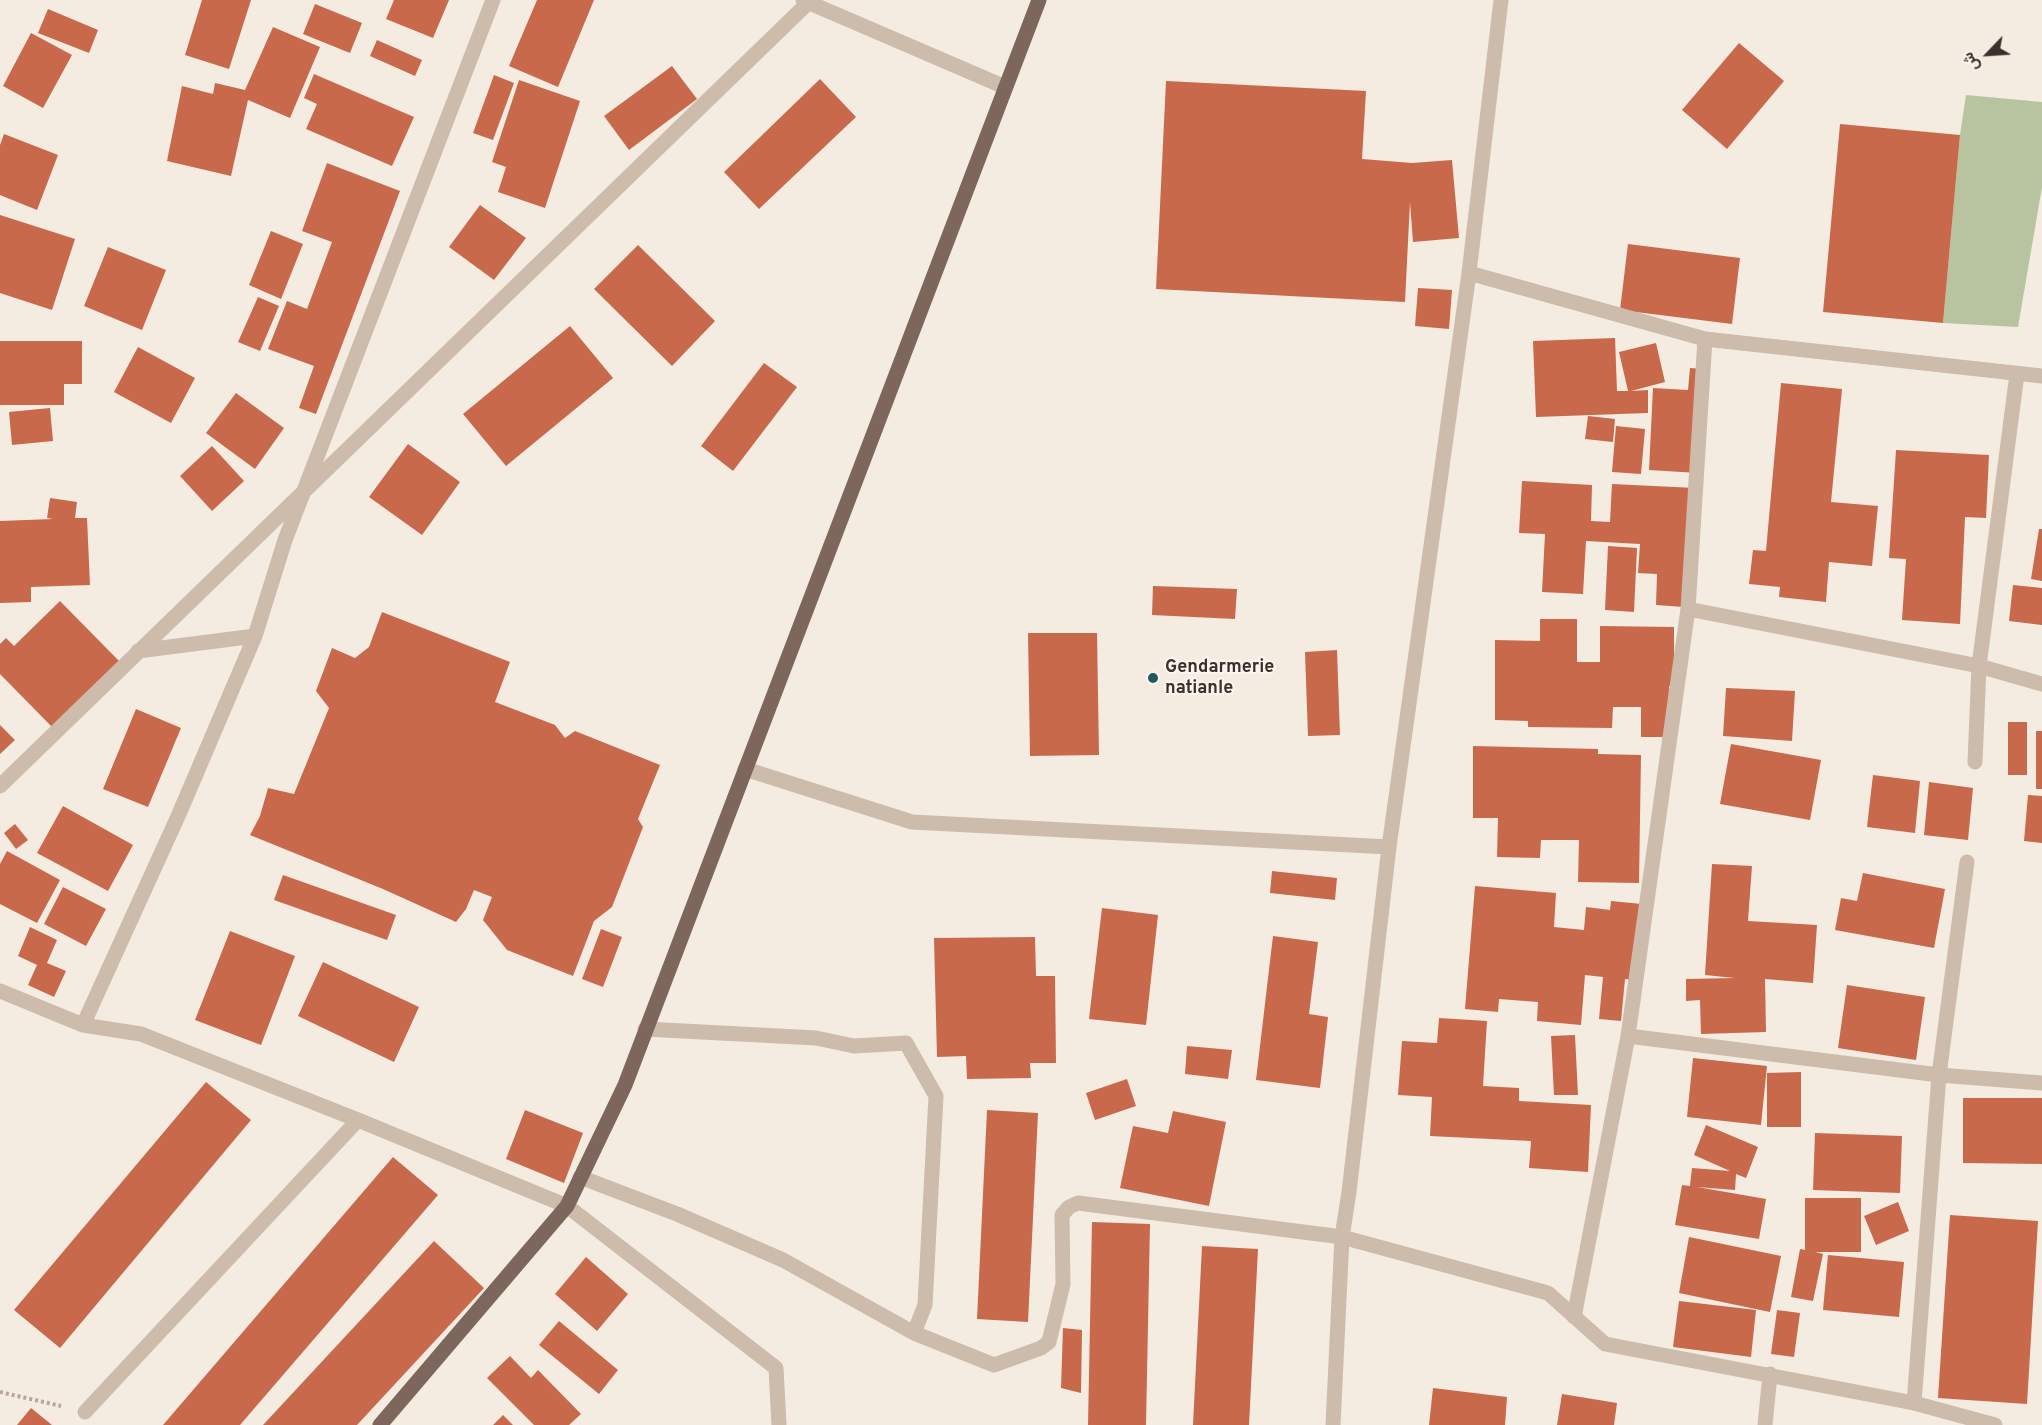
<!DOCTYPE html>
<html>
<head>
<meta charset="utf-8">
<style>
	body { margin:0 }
	#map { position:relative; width:2042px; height:1425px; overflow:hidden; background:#f4ebe1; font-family:Overpass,Vazirmatn,sans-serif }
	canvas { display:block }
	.north { position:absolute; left:1958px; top:24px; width:60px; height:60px; -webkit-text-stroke:4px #fbf5ee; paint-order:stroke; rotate:245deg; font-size:16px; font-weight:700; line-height:24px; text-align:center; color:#3b302b }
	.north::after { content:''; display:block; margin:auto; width:21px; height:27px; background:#3b302b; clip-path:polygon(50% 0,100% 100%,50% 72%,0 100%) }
</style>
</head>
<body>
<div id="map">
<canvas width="2042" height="1425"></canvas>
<div class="north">ش</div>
</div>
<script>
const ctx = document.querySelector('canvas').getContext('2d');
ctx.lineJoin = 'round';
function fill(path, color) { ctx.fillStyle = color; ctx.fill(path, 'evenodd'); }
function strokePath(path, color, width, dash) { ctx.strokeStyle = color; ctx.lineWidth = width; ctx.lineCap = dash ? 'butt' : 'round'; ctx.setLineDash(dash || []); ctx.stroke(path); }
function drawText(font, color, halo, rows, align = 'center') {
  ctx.font = font + ' Overpass,sans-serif'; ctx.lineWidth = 4.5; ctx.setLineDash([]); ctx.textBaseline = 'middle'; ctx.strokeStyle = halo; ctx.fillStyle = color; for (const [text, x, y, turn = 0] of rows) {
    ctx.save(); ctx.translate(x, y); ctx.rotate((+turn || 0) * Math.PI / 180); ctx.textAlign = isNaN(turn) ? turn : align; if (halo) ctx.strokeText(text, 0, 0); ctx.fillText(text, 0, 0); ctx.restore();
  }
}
fill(new Path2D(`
	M1966 95 2042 102V187L2018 327 1943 323 1960 135Z`), '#b8c4a0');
fill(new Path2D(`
	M202 0H251L229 69 185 55Z
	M394 0H449L433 38 386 19Z
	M537 0H594L558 87 509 66Z
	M315 4 362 23 350 53 303 34Z
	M48 9 98 30 89 53 38 33Z
	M273 27 320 47 290 118 248 100 231 176 167 161 182 86 213 94 215 83 245 90Z
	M31 33 72 55 43 108 3 86Z
	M377 40 422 60 415 76 370 56Z
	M1739 43 1784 81 1727 149 1682 110Z
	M672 66 697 99 629 150 604 116Z
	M314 74 414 117 392 166 306 129 317 104 304 98Z
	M494 75 514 83 493 140 473 133Z
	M820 79 856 117 759 209 724 172Z
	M519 80 580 101 545 208 498 192 506 167 492 162Z
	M1166 81 1366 91 1362 159 1412 163 1452 160 1459 238 1413 242 1410 202 1405 302 1156 289Z
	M1840 124 1960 135 1943 323 1823 312Z
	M4 134 58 155 37 210 0 195V145Z
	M327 163 400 191 316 414 299 408 314 366 268 349 287 301 307 309 332 242 302 231Z
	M480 205 526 238 494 280 449 247Z
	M0 215 75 239 52 310 0 293Z
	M271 231 303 244 281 299 249 285Z
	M1628 244 1740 258 1732 324 1620 310Z
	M638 245 715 321 672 366 594 289Z
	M108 247 166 270 142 330 84 306Z
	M1418 288 1452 290 1449 329 1415 326Z
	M258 297 279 306 260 351 238 342Z
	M570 326 613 378 506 466 463 414Z
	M1615 338 1617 391H1628L1619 352 1656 343 1665 382 1631 391 1648 390V413L1536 417 1533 341Z
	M0 341H82V384H64V405H0Z
	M138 347 195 378 171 423 114 392Z
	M764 363 797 387 733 471 701 446Z
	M1690 368 1704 369 1698 473 1649 470 1653 388 1688 390Z
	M1781 383 1842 389 1831 502 1878 506 1872 566 1829 562 1826 602 1779 597 1780 587 1749 584 1753 550 1766 551Z
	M236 393 284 428 255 469 206 433Z
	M50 408 53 441 12 445 9 412Z
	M1588 416 1615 419 1613 442 1585 439Z
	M1616 426 1645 429 1641 474 1612 472Z
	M408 444 460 482 422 535 369 497Z
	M212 446 244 481 212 511 180 476Z
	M1896 450 1989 455 1986 518 1965 517 1960 624 1902 620 1906 559 1889 558Z
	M1522 481 1592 485 1591 521 1610 522 1612 484 1695 488 1684 607 1656 605 1657 574 1638 573 1640 544 1586 541 1583 594 1542 592 1545 534 1519 533Z
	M50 498 77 502 75 518H87L90 585 31 587V602L0 603V521L53 519 47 518Z
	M2039 529H2042V581L2031 579Z
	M1608 546 1637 548 1634 612 1605 610Z
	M2013 585 2042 588V625L2009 621Z
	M1153 586 1237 589 1235 619 1152 615Z
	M60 601 119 661 52 727 0 674V644L6 638 14 646Z
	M382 612 510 662 495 702 555 725 565 738 575 731 660 765 638 819 643 827 612 907 594 921 573 976 507 950 483 920 492 897 474 890 466 909 456 922 383 889 250 835 260 816 268 788 294 794 329 708 316 691 332 648 355 658 369 647Z
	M1540 619H1577V662H1600V626L1674 627V686H1669L1668 737H1641V707H1613L1612 728 1528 727V721L1495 720V640L1540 641Z
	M1028 633H1097L1099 755 1030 756Z
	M1337 650 1340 735 1308 736 1305 652Z
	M1726 688 1795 691 1792 741 1723 736Z
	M136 709 181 728 148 807 103 789Z
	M2008 722H2027V775H2008Z
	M0 725 15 740 0 754Z
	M2036 731H2042V789H2036Z
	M1731 744 1821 760 1810 820 1720 804Z
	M1473 746 1598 749V754L1641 755 1639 883 1578 882 1579 840H1541L1540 858 1497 857 1498 818H1473Z
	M1873 775 1920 781 1915 833 1867 827Z
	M1929 782 1973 788 1968 840 1924 835Z
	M2028 795 2042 796V843L2024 841Z
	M63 806 133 845 108 891 37 853Z
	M15 824 28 840 16 849 4 833Z
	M7 851 60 880 37 923 0 904V864Z
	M1712 864 1752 866 1748 921 1817 925 1813 983 1765 979 1766 1032 1701 1034 1700 1000 1686 1001V979L1735 978 1705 975Z
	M1272 871 1337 878 1335 900 1270 893Z
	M1863 873 1945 889 1934 948 1835 930 1841 898 1857 901Z
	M283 875 396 915 387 940 274 900Z
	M1475 886 1556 893 1554 927 1584 930 1586 907 1610 910 1611 901 1642 904 1636 980 1625 979 1621 1021 1599 1019 1603 977 1585 975 1581 1025 1537 1021 1538 1002 1499 999 1498 1012 1465 1009Z
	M63 887 106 909 86 946 44 924Z
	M1102 908 1158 915 1146 1025 1089 1019Z
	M30 927 57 940 47 963 66 971 54 997 28 985 37 965 18 956Z
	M601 929 622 937 603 987 582 979Z
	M230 931 295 956 261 1045 195 1020Z
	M1273 936 1318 942 1309 1014 1328 1017 1320 1088 1256 1080Z
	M1035 937 1036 976H1055L1056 1063H1030L1031 1078 967 1079 966 1056 937 1057 934 938Z
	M323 962 419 1007 394 1062 298 1016Z
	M1847 985 1925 997 1916 1060 1838 1048Z
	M1439 1018 1487 1021 1483 1086 1519 1088V1101L1591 1105 1588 1172 1529 1168 1531 1141 1430 1136 1432 1097 1398 1095 1402 1041 1437 1043Z
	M1575 1035 1578 1095H1554L1551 1036Z
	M1187 1046 1232 1050 1228 1079 1185 1074Z
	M1693 1058 1767 1066 1761 1125 1687 1117Z
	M1801 1072V1127H1767V1073Z
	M1127 1079 1136 1106 1095 1120 1086 1093Z
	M206 1082 251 1120 60 1348 14 1310Z
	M1963 1098H2042V1164L1963 1163Z
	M525 1110 583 1133 564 1183 506 1159Z
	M987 1110 1038 1113 1028 1322 977 1319Z
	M1173 1111 1226 1122 1209 1206 1120 1188 1133 1126 1168 1133Z
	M1706 1125 1758 1147 1746 1178 1736 1174 1735 1190 1697 1187 1766 1199 1759 1239 1675 1225 1682 1185 1690 1186 1692 1168 1730 1171 1694 1155Z
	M1815 1133 1902 1136 1900 1193 1813 1190Z
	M393 1157 438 1195 240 1425H163Z
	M1805 1198H1861V1252H1815L1823 1254 1813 1301 1791 1297 1800 1249 1805 1250Z
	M1898 1202 1909 1231 1876 1245 1864 1216Z
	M1950 1215 2038 1221 2027 1404 1938 1398Z
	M1092 1222 1150 1224 1146 1425H1088Z
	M1689 1237 1781 1256 1770 1312 1679 1293Z
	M434 1241 484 1288 357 1425H263Z
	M1202 1246 1258 1249 1249 1425H1193Z
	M1828 1255 1904 1262 1899 1317 1823 1310Z
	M586 1257 628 1294 597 1331 555 1294Z
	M1679 1301 1756 1310 1751 1357 1673 1347Z
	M1777 1310 1800 1313 1794 1357 1771 1354Z
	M559 1321 618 1370 599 1394 539 1345Z
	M1063 1328 1082 1330 1081 1393 1061 1388Z
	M510 1356 531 1378 538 1370 581 1414 569 1425H534L487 1378Z
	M1433 1388 1507 1397 1505 1425H1429Z
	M1562 1394 1617 1403 1614 1425H1557Z
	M31 1408 52 1425H17Z
	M503 1415 513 1425H493Z`), '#c8694b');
strokePath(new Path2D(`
	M0 1392 61 1406`), '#b9a596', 4, [3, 3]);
strokePath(new Path2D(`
	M803 0 1005 87
	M1469 273 1705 339 2042 376
	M1688 609 1979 666 2042 684
	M138 651 255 636
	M1975 762 1979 666 2017 374
	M745 769 912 822 1389 847
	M0 786 811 0
	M0 991 83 1025 141 1034 358 1120 567 1206 776 1368 779 1425
	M83 1025 179 814 255 636 285 540 493 0
	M645 1029 816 1038 854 1046 906 1043 936 1096 925 1305 914 1333
	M1628 1036 1939 1075 2042 1083
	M580 1177 677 1214 783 1260 914 1333 994 1365 1041 1348 1049 1342 1063 1284 1062 1215 1069 1207 1078 1203 1342 1237 1548 1293 1605 1344 1914 1403 1995 1425
	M1574 1317 1628 1036 1688 609 1705 339
	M1914 1403 1939 1075 1967 862
	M85 1412 358 1120
	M1333 1425 1342 1237 1349 1192 1389 847 1469 273 1501 0
	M1765 1425 1770 1374`), '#cdbbac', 15);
strokePath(new Path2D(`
	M380 1425 567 1206 625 1085 1039 0`), '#7d675c', 15);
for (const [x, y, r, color] of [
	[1153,678,6,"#1f5a5e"]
]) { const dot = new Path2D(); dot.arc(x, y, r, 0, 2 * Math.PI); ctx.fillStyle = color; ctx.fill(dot); strokePath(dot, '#fbf5ee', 2); }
drawText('bold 18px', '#3b302b', '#fbf5ee', [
	["Gendarmerie",1165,668],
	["natianle",1165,689]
], 'left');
</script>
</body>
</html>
